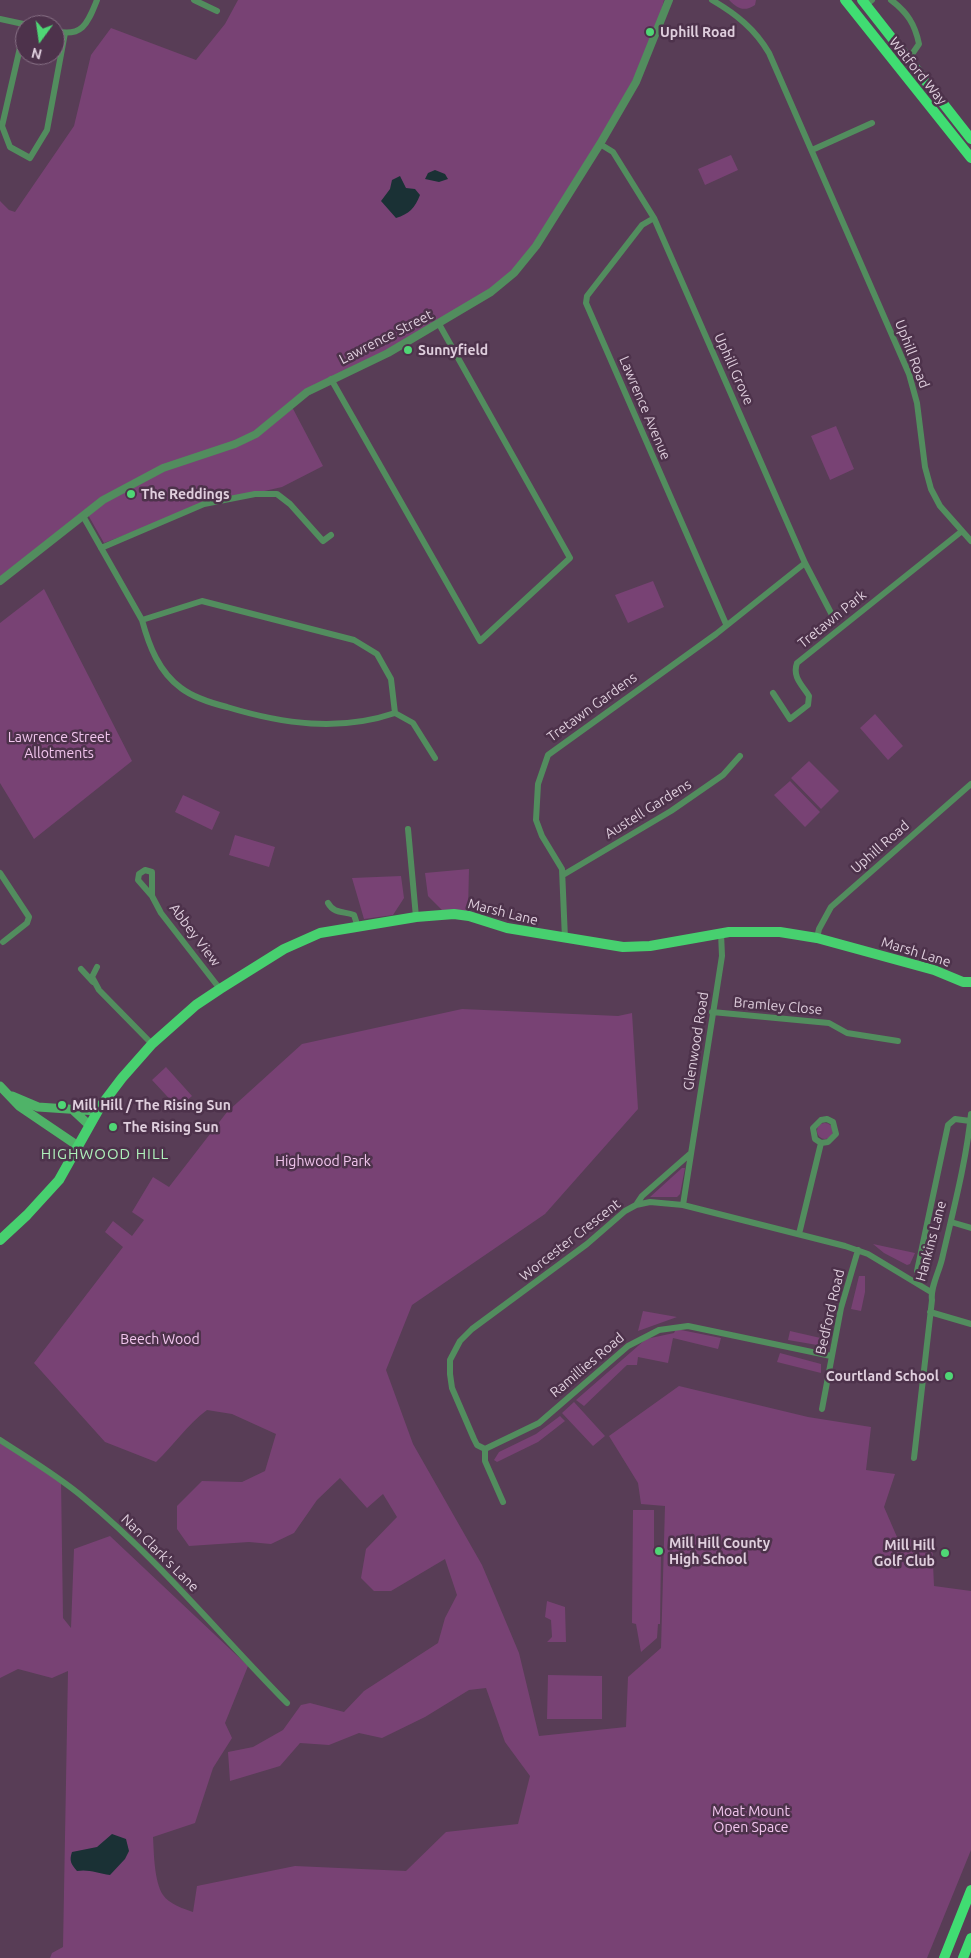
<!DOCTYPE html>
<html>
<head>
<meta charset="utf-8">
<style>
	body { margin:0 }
	#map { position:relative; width:971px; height:1958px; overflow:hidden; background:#583d56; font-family:Ubuntu,sans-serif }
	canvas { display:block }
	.north { position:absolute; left:15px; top:15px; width:50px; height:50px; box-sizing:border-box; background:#4d324b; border:1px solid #877085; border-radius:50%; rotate:194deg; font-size:14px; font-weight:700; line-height:20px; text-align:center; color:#dfcedd }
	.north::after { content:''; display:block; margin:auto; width:18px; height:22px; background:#4fd675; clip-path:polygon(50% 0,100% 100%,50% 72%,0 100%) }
</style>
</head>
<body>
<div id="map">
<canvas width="971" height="1958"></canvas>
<div class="north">N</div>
</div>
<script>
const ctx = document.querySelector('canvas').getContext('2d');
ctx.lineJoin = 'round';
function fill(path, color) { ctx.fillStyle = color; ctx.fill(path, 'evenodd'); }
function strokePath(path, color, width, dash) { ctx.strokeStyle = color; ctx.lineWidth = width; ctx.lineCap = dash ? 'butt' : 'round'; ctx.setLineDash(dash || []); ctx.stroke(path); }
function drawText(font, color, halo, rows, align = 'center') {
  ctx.font = font + ' Ubuntu,sans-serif'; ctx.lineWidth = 5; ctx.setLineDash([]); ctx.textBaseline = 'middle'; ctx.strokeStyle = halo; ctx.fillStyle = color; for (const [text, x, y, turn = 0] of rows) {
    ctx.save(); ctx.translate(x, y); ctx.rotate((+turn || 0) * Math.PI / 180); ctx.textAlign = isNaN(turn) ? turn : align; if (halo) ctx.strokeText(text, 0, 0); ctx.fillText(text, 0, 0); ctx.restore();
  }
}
fill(new Path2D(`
	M238 0H664L653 41 600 144 514 273 439 324 291 405 323 466 282 487 203 505 104 543 87 513 0 581V201L9 210 15 212 74 126 91 55 111 28 196 60 225 24Z
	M729 0H756L755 5C744 12 738 9 729 0Z
	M731 155 738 170 705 185 698 169Z
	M836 426 854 469 830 480 811 436Z
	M653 581 664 607 628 623 615 595Z
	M44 589 132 761 34 839 0 783V623Z
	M875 714 903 746 888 760 860 728Z
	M809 761 839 791 821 809 791 778Z
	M790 781 820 812 805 827 774 795Z
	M183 795 220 812 212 830 175 812Z
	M235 835 275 847 269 867 229 855Z
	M469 869 468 911 442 910 428 896 425 873Z
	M401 876 404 898 393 915 364 919 352 878Z
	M462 1009 618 1016 632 1013 638 1109 545 1214 412 1305 386 1370 413 1444 482 1565 519 1653 539 1736 626 1727 628 1677 661 1648 665 1506 641 1504 638 1483 609 1436 679 1386 808 1417 871 1427 866 1470 895 1474 884 1507 897 1537 932 1542 934 1586 971 1591V1850L927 1958H50L52 1953 63 1947 68 1671 52 1678 18 1669 0 1678V1440L61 1479 63 1618 71 1628 74 1549 110 1536 248 1666 225 1723 232 1738 213 1768 195 1823 153 1837C154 1853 154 1881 163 1895 169 1904 184 1909 193 1912L197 1886 295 1866 406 1871 446 1832 518 1824 530 1776 505 1742 486 1688 469 1690 425 1717 382 1738 359 1733 329 1745 300 1743 280 1766 230 1781 228 1752 253 1747 283 1730 301 1705 310 1703 344 1712 364 1691 438 1643 445 1618 457 1595 445 1559 391 1591H374L361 1578 366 1549 397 1517 383 1494 367 1508 340 1478 317 1500 294 1533 271 1544 249 1542 189 1546 177 1529V1506L202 1481 242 1482 265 1471 276 1434 232 1414 207 1410C187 1425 174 1445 156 1462L105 1442 34 1363 123 1247 105 1232 113 1221 132 1236 144 1220 132 1212 153 1177 169 1187 227 1112 302 1044Z
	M166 1067 192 1096 178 1108 152 1080Z
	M817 1131a8 8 0 1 1 16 0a8 8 0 1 1-16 0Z
	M682 1168H685L680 1194 677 1197H650Z
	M873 1244 915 1253 910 1264 907 1265 884 1253Z
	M859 1276H865V1292L861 1311 851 1309Z
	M643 1311 677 1317 638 1331Z
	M676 1329 721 1338 718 1349 673 1338 668 1363 638 1357 637 1365H627L584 1406 576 1400 646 1339 674 1333Z
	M790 1331 825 1339 823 1346 788 1340Z
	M780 1353 821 1364V1373L777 1362Z
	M574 1402 605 1436 593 1446 562 1413Z
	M560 1416 565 1421 538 1442 497 1462 494 1460 499 1452 536 1434Z
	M633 1510H654V1555H661L660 1624H658L657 1638 641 1652 636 1624 632 1623Z
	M547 1601 565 1607 566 1642H547L552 1637 551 1620 545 1617Z
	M548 1675 602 1676V1719H547Z`), '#784274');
fill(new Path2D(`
	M435 170 445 174 448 179 439 182 425 179 428 173Z
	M400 176 406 188 415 189 420 195C415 208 409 214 396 218L381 201 390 189 392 180Z
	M112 1834 126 1839 129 1851 125 1859 110 1875C98 1873 88 1869 77 1871 71 1864 69 1861 72 1852L97 1847Z`), '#1a3135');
strokePath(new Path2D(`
	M194 0 217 11
	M712 0C736 14 755 29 769 53L909 374 917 403 925 467 931 489 940 506 971 541
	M891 0C907 12 915 24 919 44L908 60
	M866 5 872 0
	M0 19 28 25
	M25 26 2 126 10 147 30 158 47 130 65 33
	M55 31C83 38 88 22 97 0
	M600 144 613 152 654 218 805 563 831 613
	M812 150 872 123
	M654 218 642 225 587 296 586 303 726 624
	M331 379 480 641 570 558 439 324
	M83 516 142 620 202 601 354 640 377 654 391 679 395 713 413 723 435 758
	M101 548 204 504 255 494H277L290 504 323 541 331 535
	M142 620C149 646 159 672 181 688 194 698 211 703 227 707 283 724 339 732 395 713
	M773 693 790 719 808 705 809 696C802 685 792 677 797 663L962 531
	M408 829 416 917
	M0 873 29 917 27 923 3 942
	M563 875 671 811 723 775 740 756
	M152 896 138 880 139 874 145 870 152 872V896L161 913 220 989
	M328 903C334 914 344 911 354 915L358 927
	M817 938 819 929 831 907 971 784
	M565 939 562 869 542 836 536 820 538 784 548 755 716 634 805 563
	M97 967 92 977 99 990 152 1044
	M81 969 93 982
	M712 1012 829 1023 847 1033 898 1041
	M636 1205 642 1196 691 1153
	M683 1205 722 956 721 933
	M951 1222 971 1228
	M799 1234 821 1143 815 1139 813 1128 821 1120 827 1119 833 1122 836 1134 828 1142 821 1143
	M917 1271 948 1125 955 1119 970 1121
	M930 1312 971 1324
	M822 1409 841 1308 858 1250
	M0 1440C29 1459 58 1476 84 1498 158 1559 220 1635 287 1703
	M485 1449 477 1445 474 1439 452 1388 450 1374V1360L460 1341 472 1329 587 1244 625 1211 636 1205 650 1202 683 1205 845 1246 868 1254 931 1292
	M485 1449 539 1423 628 1346 659 1330 688 1326 831 1356
	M485 1449V1461L503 1502
	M914 1458 932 1300C930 1288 939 1272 942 1259 953 1211 966 1163 971 1114`), '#528d5e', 6);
strokePath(new Path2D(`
	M0 581 103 500 163 468 235 444 256 434 307 392 388 353 491 292 514 273 536 246 600 144 636 82 669 0`), '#528d5e', 8);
strokePath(new Path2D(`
	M0 1086 19 1106 78 1146
	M12 1096 38 1107 97 1111
	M74 1111 89 1125`), '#4fb368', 9);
strokePath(new Path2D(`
	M0 1240 27 1215 59 1180 100 1107 122 1078 152 1044 196 1005 220 989 284 949 320 933 416 917 454 914 469 916 507 928 623 947 650 946 729 932H780L817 938 934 970 963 982H971`), '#47d06f', 10);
strokePath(new Path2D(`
	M845 0 971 158
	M862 0 971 139
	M944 1958 971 1890
	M963 1958 971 1938`), '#40dd72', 10);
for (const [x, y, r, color] of [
	[650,32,5,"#4fd675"],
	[408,350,5,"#4fd675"],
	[131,494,5,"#4fd675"],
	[62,1105,5,"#4fd675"],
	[113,1127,5,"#4fd675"],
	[949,1376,5,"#4fd675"],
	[659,1551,5,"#4fd675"],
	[945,1553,5,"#4fd675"]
]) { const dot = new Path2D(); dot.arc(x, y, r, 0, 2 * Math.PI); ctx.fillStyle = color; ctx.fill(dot); strokePath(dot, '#4d324b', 2); }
drawText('bold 14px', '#dfcedd', '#4d324b', [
	["Uphill Road",660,32],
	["Sunnyfield",418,350],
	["The Reddings",141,494],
	["Mill Hill / The Rising Sun",72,1105],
	["The Rising Sun",123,1127],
	["Courtland School",939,1376,"right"],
	["Mill Hill County",669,1543],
	["High School",669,1559],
	["Mill Hill",935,1545,"right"],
	["Golf Club",935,1561,"right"]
], 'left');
drawText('14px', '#dfcedd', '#4d324b', [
	["Watford Way",918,71,51],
	["Lawrence Street",386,337,-27],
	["Uphill Road",912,354,69],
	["Uphill Grove",734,369,66],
	["Lawrence Avenue",645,408,67],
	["Tretawn Park",832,619,-39],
	["Tretawn Gardens",592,707,-36],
	["Austell Gardens",648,809,-32],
	["Uphill Road",880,847,-41],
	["Marsh Lane",503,912,14],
	["Abbey View",195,935,53],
	["Marsh Lane",916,952,17],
	["Bramley Close",778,1006,5],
	["Glenwood Road",696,1041,-81],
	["Worcester Crescent",570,1240,-38],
	["Hankins Lane",931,1241,-75],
	["Bedford Road",830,1312,-77],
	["Ramillies Road",587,1365,-40],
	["Nan Clark's Lane",160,1553,45]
]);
drawText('14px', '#f2c6ee', '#4d324b', [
	["Lawrence Street",59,737],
	["Allotments",59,753],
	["Highwood Park",323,1161],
	["Beech Wood",160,1339],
	["Moat Mount",751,1811],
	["Open Space",751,1827]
]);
ctx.letterSpacing = '1px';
drawText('15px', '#aef0ba', '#4d324b', [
	["HIGHWOOD HILL",105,1154]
]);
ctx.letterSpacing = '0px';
</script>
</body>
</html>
